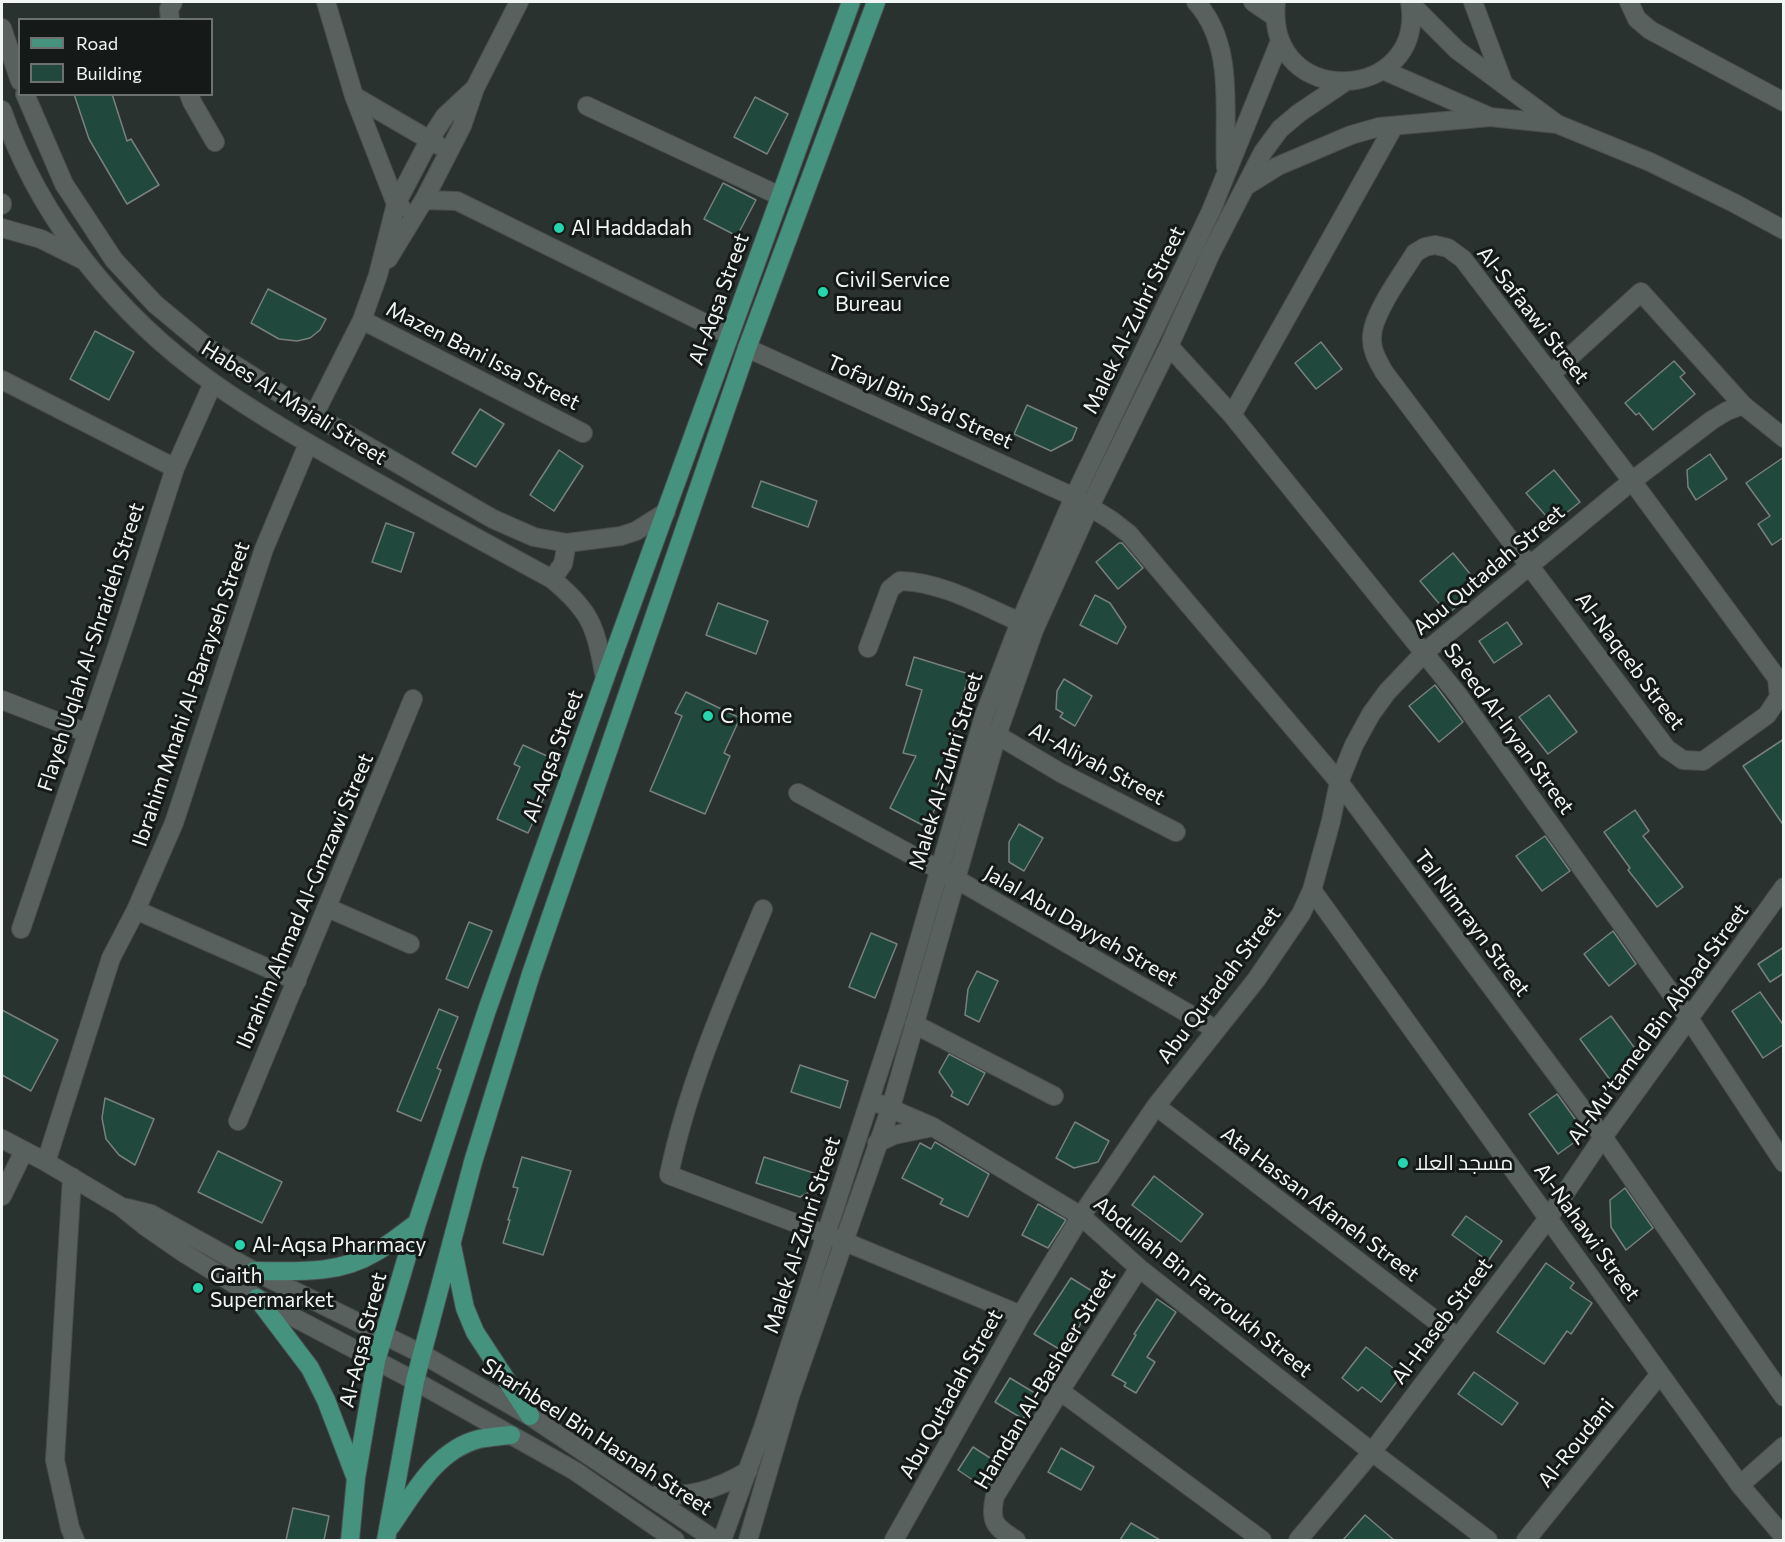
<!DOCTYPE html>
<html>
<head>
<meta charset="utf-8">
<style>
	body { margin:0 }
	#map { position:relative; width:1785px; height:1542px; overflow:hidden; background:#2a322f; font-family:Commissioner,sans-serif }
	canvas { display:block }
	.frame { position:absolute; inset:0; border:3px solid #f1f6f4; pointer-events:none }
	.legend { position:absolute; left:18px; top:18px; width:195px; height:78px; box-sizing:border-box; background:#151917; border:2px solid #6d716f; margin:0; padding:8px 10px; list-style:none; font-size:18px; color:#f1f6f4 }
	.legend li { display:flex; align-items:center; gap:12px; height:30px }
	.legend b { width:30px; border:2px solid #6d716f }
</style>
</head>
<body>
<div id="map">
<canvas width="1785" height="1542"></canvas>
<div class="frame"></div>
<ul class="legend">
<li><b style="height:8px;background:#45927f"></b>Road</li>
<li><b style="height:16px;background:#20483d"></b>Building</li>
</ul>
</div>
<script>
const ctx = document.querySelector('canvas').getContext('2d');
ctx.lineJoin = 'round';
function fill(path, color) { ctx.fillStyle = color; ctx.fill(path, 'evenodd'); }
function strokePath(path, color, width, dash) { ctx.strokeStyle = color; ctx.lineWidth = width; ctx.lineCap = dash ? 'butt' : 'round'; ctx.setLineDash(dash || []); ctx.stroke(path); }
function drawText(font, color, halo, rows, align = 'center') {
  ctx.font = font + ' Commissioner,Cairo,sans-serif'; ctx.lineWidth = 6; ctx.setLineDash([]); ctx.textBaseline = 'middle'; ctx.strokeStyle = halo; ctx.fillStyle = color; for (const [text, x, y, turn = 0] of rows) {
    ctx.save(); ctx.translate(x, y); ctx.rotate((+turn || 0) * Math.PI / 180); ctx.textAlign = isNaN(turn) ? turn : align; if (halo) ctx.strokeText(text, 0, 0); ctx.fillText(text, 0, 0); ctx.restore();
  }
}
const building = new Path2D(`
	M74 94H112L127 141 131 139 159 185 127 204 89 139Z
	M755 97 788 114 767 154 734 137Z
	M723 183 756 200 737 236 704 219Z
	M268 289 326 319 320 330 310 338 297 341 279 339 251 323Z
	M95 331 134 352 109 400 70 379Z
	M1321 342 1342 369 1316 389 1295 363Z
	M1674 361 1685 373 1680 377 1695 394 1653 430 1639 413 1636 415 1625 403Z
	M1027 405 1077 428 1072 440 1051 451 1014 434Z
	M480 409 504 424 476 467 452 453Z
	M559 450 583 466 554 511 530 495Z
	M1710 454 1727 479 1696 500 1688 487 1687 470Z
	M1784 457V537L1772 545 1758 524 1770 516 1746 483Z
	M1554 470 1580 502 1560 518 1554 511 1547 517 1526 493Z
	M761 481 817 501 808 527 752 507Z
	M386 523 414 533 401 572 372 562Z
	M1119 543H1122L1143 568 1118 589 1096 562Z
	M1453 553 1480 586 1448 614 1420 581Z
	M1095 595 1110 603 1126 627 1117 644 1080 625Z
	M718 603 768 621 756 654 706 635Z
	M1507 622 1522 644 1494 663 1479 641Z
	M914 657 969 674 938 785 945 789 926 827 890 808 916 756 903 753 922 690 906 685Z
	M1064 679 1092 696 1075 726 1060 717 1063 713 1056 709 1057 691Z
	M1435 685 1463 722 1439 742 1409 706Z
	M686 692 740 718 724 753 730 756 705 814 650 791 682 716 675 713Z
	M1549 695 1577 732 1548 754 1519 717Z
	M1784 739V826L1743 766Z
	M523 745 560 762 528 833 497 819 520 767 514 764Z
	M1635 810 1649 831 1643 836 1683 887 1657 907 1628 870 1630 868 1604 832Z
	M1019 824 1043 838 1024 871 1009 862V842Z
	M1545 836 1570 871 1542 891 1516 856Z
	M469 922 492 931 468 988 446 979Z
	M1613 931 1636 964 1609 986 1584 954Z
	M871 933 897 944 875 998 849 987Z
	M1784 947V973L1770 982 1758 964Z
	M977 971 998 981 979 1022 965 1015 968 989Z
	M1760 992 1784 1026V1044L1763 1058 1732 1011Z
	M439 1009 458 1017 437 1068 441 1070 421 1121 397 1111Z
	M2 1010 58 1040 31 1091 2 1075Z
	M1611 1016 1642 1058 1611 1081 1580 1039Z
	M949 1054 985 1073 968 1105 951 1096 953 1092 939 1072Z
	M800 1065 848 1081 840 1108 791 1092Z
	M1557 1094 1586 1134 1558 1154 1529 1114Z
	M105 1098 154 1119 135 1165 119 1155 106 1139 102 1118Z
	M1075 1122 1109 1141 1098 1162 1074 1168 1056 1158Z
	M935 1142 989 1174 968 1217 940 1204 943 1199 902 1178 920 1143 931 1149Z
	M218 1151 282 1182 262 1223 198 1192Z
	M522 1157 571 1171 543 1255 503 1243 510 1220H508L518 1188 513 1187Z
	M764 1157 823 1176 819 1187 800 1197 756 1183Z
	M1154 1176 1203 1214 1181 1242 1132 1205Z
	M1625 1188 1653 1228 1626 1250 1611 1227 1610 1200Z
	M1038 1204 1066 1220 1048 1248 1022 1235Z
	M1466 1216 1502 1241 1488 1261 1452 1235Z
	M1546 1263 1574 1283 1570 1288 1592 1303 1571 1334 1567 1331 1544 1364 1497 1332Z
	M1071 1278 1100 1296 1086 1319 1084 1318 1064 1352 1034 1334Z
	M1157 1299 1176 1312 1147 1357 1155 1362 1136 1393 1124 1386 1126 1383 1112 1375 1136 1335 1134 1334Z
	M1366 1347 1402 1375 1381 1402 1362 1387 1358 1391 1342 1378Z
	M1474 1372 1518 1403 1502 1425 1458 1394Z
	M1010 1378 1038 1395 1023 1419 995 1402Z
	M973 1447 1001 1465 986 1489 958 1470Z
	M1061 1448 1094 1467 1081 1490 1048 1472Z
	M293 1508 329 1516 324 1540H286Z
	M1365 1515 1394 1540H1343Z
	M1131 1523 1160 1540H1120Z`);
fill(building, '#20483d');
strokePath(building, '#78807d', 1.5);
const minor = new Path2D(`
	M326 2 354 96 396 204 401 207
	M1196 2C1236 46 1223 113 1226 168
	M1253 2 1275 17
	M1276 2C1265 112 1427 103 1410 2
	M1473 2 1504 85
	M1629 2 1637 19 1650 30 1784 102
	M1411 4 1457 50 1557 124 1650 162 1734 203 1784 230
	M170 20 169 9 173 2
	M2 28 20 81
	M1383 70 1490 117 1557 124
	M25 94 64 184 114 260 155 304 208 348 314 415 493 519 534 537 567 543 621 536 636 531 666 512
	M189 94 192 102 215 142
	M354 96 438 145
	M587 106 780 196
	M2 110C40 220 119 317 213 383 263 418 316 448 369 478 429 512 491 546 552 579 593 613 595 627 605 678
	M1246 186 1278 166 1351 135 1379 127 1490 117
	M424 200 457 201 729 335
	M2 203V205
	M2 228 41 239 83 260
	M1435 245 1448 248 1463 259 1632 481 1777 678 1779 697 1767 715 1703 761 1683 760 1667 749 1384 372C1378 361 1371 350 1372 337 1372 314 1403 273 1415 253L1425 247Z
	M388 259 424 200 462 126 475 88 519 2
	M362 320 583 433
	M1169 346 1232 415 1458 695 1688 1017 1784 1163
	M747 348 1074 497 1111 520 1129 534 1339 782 1603 1137 1784 1397
	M1551 374 1641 292 1743 405 1784 438
	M2 380 175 468
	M314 415 362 320 378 275 396 204 430 139 445 116 475 88
	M1232 415 1394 126
	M552 579 563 564 567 543
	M868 648 890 589 900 581C942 582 981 605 1020 622
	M2 700 87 733
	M997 735 1061 773 1176 832
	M798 793 956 879 1215 1029
	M1312 890 1740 1485 1784 1537
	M328 908 410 944
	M763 909C727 996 688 1083 669 1175L843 1241 1021 1315
	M136 910 297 981
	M21 929 125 623 175 468 213 383
	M914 1024 1054 1096
	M880 1104 933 1127 1081 1216 1139 1268 1372 1452 1488 1540
	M1156 1106 1457 1337
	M238 1121 413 699
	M2 1139 46 1162 120 1206 145 1226 184 1253 257 1298 415 1381 575 1471 675 1540
	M877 1143 894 1135 933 1127
	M46 1162 111 958 136 910 174 823 264 549 308 444
	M72 1177 55 1460 70 1528 75 1540
	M2 1196 24 1151
	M127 1208 151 1214 254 1271 422 1354 530 1416 715 1540
	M1060 1391 1262 1540
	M1740 1485 1784 1446
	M649 1496C691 1496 712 1492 748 1471
	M722 1540 763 1428 899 1010 984 716 1020 622 1074 497 1211 211 1280 41
	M748 1540 790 1396 891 1107 997 735 1034 630 1090 506 1169 346 1211 253 1263 152 1280 129 1299 113 1345 82
	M894 1540 1021 1315 1081 1216 1156 1106 1256 980 1301 914 1312 890 1331 821 1339 782 1354 745 1371 714 1387 692 1425 652 1632 481 1712 420 1727 411 1743 405
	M1016 1540C995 1527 989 1522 995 1496L1060 1391 1139 1268
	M1298 1540 1372 1452 1549 1217 1603 1137 1784 887
	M1526 1540 1660 1374`);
const major = new Path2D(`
	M452 1246 465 1308 475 1332 530 1416
	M254 1271C295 1271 338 1275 374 1253 389 1245 403 1233 417 1223
	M257 1298 310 1368 326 1400 355 1476
	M391 1526C414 1493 436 1450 479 1439 489 1437 500 1436 511 1435
	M350 1540 356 1478 376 1361 417 1223 487 1010 605 678 851 2
	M386 1540 415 1381 422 1354 473 1162 531 974 747 348 876 2`);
strokePath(minor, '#484e4c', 20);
strokePath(major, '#484e4c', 20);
strokePath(minor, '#59615e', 18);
strokePath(major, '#45927f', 18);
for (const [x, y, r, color] of [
	[559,228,6,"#25d5ae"],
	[823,292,6,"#25d5ae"],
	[708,716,6,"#25d5ae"],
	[1403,1163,6,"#25d5ae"],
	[240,1245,6,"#25d5ae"],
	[198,1288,6,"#25d5ae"]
]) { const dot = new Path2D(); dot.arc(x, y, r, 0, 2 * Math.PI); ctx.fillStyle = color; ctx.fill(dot); strokePath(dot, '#151917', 2); }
drawText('21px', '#f1f6f4', '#151917', [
	["Al Haddadah",571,228],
	["Civil Service",835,280],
	["Bureau",835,304],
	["C home",720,716],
	["مسجد العلا",1415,1163],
	["Al-Aqsa Pharmacy",252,1245],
	["Gaith",210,1276],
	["Supermarket",210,1300]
], 'left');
drawText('21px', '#f1f6f4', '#151917', [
	["Al-Aqsa Street",719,299,-70],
	["Al-Safaawi Street",1533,315,52],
	["Malek Al-Zuhri Street",1134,320,-64],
	["Mazen Bani Issa Street",483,356,27],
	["Tofayl Bin Sa’d Street",920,402,24],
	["Habes Al-Majali Street",294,403,32],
	["Abu Qutadah Street",1489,570,-40],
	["Flayeh Uqlah Al-Shraideh Street",91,647,-72],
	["Al-Naqeeb Street",1630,661,53],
	["Ibrahim Mnahi Al-Barayseh Street",191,694,-71],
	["Sa’eed Al-Iryan Street",1509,729,54],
	["Al-Aqsa Street",553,756,-70],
	["Al-Aliyah Street",1097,764,28],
	["Malek Al-Zuhri Street",946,771,-73],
	["Ibrahim Ahmad Al-Gmzawi Street",305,901,-67],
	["Tal Nimrayn Street",1472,923,53],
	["Jalal Abu Dayyeh Street",1081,926,30],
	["Abu Qutadah Street",1219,985,-53],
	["Al-Mu’tamed Bin Abbad Street",1658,1024,-54],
	["Ata Hassan Afaneh Street",1320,1204,37],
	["Al-Nahawi Street",1587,1232,54],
	["Malek Al-Zuhri Street",802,1235,-72],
	["Abdullah Bin Farroukh Street",1203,1287,39],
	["Al-Haseb Street",1442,1321,-53],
	["Al-Aqsa Street",363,1340,-76],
	["Hamdan Al-Basheer Street",1045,1379,-59],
	["Abu Qutadah Street",951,1394,-61],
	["Sharhbeel Bin Hasnah Street",597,1437,33],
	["Al-Roudani",1576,1443,-51]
]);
</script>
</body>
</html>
